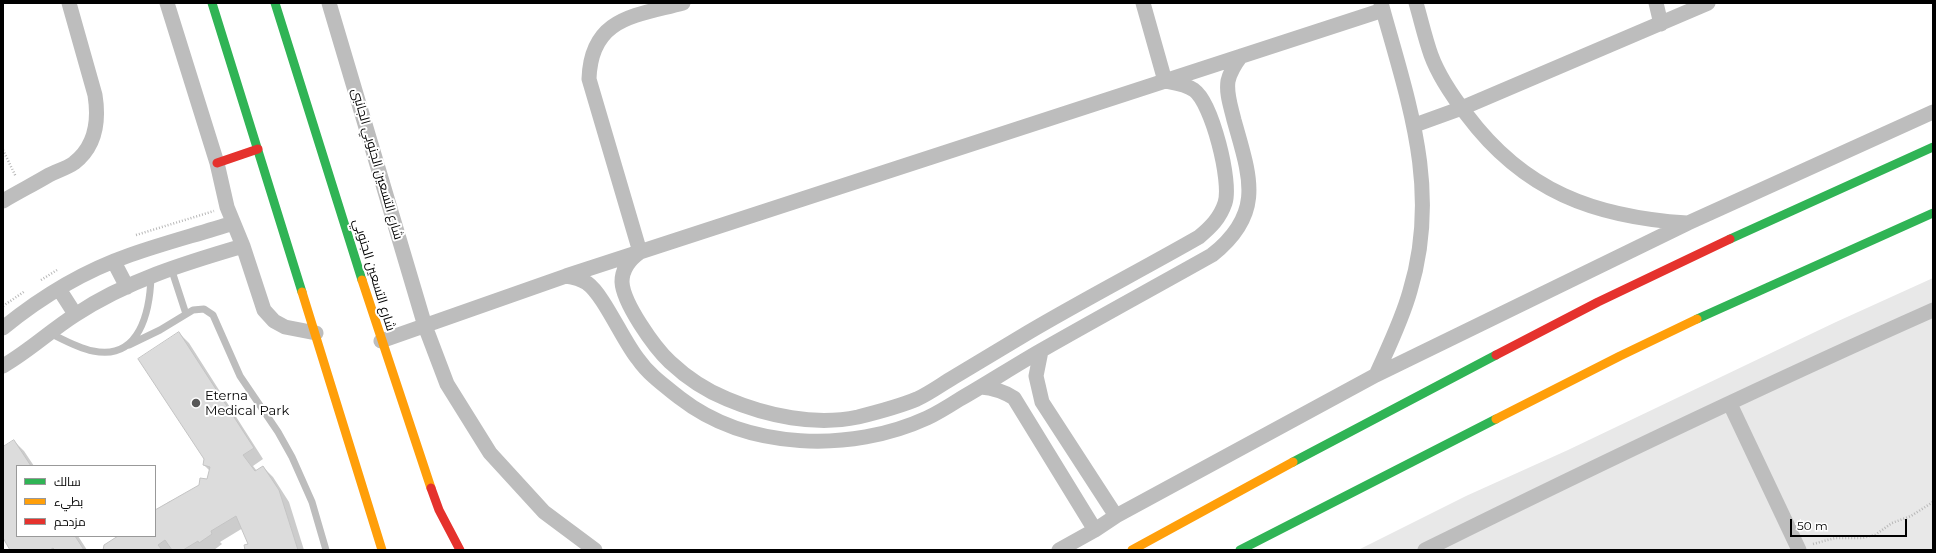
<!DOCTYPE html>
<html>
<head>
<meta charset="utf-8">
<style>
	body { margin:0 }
	#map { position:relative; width:1936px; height:553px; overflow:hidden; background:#fff; font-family:Montserrat,Cairo,sans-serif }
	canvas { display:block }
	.frame { position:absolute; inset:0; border:4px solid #000; pointer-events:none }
	.legend { position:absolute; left:16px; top:465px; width:140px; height:72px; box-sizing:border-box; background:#fff; border:1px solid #999; margin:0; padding:5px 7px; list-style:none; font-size:12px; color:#000 }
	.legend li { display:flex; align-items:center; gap:8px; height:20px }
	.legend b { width:20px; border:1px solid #999 }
	.scale { position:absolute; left:1790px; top:519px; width:117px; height:18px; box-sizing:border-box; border:2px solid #000; border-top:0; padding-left:5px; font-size:12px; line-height:14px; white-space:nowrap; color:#000; -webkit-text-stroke:3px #fff; paint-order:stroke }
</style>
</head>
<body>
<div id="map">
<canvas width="1936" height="553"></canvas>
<div class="frame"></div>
<ul class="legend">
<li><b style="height:5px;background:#30b455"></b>سالك</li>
<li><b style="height:5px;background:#ff9f0a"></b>بطيء</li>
<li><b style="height:5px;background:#e5322d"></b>مزدحم</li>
</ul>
<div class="scale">50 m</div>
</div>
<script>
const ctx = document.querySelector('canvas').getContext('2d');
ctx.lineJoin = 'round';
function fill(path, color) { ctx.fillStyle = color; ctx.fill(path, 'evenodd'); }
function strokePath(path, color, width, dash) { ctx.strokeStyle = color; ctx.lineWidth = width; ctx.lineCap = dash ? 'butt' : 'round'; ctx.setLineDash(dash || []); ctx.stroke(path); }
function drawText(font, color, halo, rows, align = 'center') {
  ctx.font = font + ' Montserrat,Cairo,sans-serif'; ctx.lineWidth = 4; ctx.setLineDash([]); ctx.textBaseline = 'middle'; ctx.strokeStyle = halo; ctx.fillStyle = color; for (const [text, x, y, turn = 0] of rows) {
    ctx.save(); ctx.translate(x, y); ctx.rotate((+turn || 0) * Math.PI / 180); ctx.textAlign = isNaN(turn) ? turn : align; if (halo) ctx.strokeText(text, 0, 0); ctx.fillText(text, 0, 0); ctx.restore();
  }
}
fill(new Path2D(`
	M1933 278V550H1358L1466 496 1568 450 1836 322Z`), '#e8e8e8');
fill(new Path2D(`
	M179 333 189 343 263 459 253 466 257 471 263 467 273 477 289 502 304 550H246L249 544 243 528 220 542 222 544 214 550H104L120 536H155V511L170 501 172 503 208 480 210 471 204 465 205 459Z
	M14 441 24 451 34 466H17V536H78L87 550H12L3 537V449Z`), '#0003');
const building = new Path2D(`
	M179 332 254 448 243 455 255 471 263 466 279 490 298 550H245L244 545 248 544 236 516 211 531 212 534 199 543 198 541 183 550H172L165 540 158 545 162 550H103L104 545 118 536H155V510L199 485 200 478 207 479 210 467 203 465 204 459 138 359Z
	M14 440 31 466H17V536H75L84 550H55L53 548 50 550H10L3 538V447Z`);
fill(building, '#dcdcdc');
strokePath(building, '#c4c4c4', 1);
strokePath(new Path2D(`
	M3 150 16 177
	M136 235 214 211
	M41 280 57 270
	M3 306 25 291
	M1813 544 1835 538H1862L1875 535 1892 523 1911 516 1933 502`), '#b8b8b8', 2.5, [1, 2]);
strokePath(new Path2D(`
	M171 268 186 314
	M50 333C64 340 78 348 93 351 140 361 150 311 151 276
	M129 345 160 330 193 310 204 309 213 315 240 376 278 432 292 457 312 502 326 550`), '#bdbdbd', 7);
strokePath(new Path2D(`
	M167 3 217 163 227 207 243 246 264 310 274 321 285 327 316 333
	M329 3 425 326 447 384 490 453 544 512 595 550
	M683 3C635 16 591 17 589 79L640 252C630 259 622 269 622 282 623 303 654 347 670 362 686 377 707 391 727 399 767 416 815 426 858 417 878 412 898 407 917 399 930 393 942 384 954 377 979 362 1004 347 1029 332 1085 299 1143 269 1199 237 1211 227 1220 218 1225 203 1232 182 1212 103 1194 90 1185 84 1175 83 1165 81L1143 3
	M1416 3C1421 20 1425 38 1431 55 1439 77 1453 97 1467 115 1524 191 1594 217 1687 223
	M1656 3 1661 24
	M1415 125 1462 108 1708 3
	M3 201C18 192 34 184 49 175 57 171 67 168 74 163 96 146 99 120 95 95L69 3
	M114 262 127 287
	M566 276C573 277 581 279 587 283 604 295 623 341 638 359 649 375 665 386 680 398 747 450 851 453 927 418 938 413 949 406 960 399 988 383 1014 366 1042 350 1098 318 1155 287 1212 255 1265 213 1250 177 1234 120 1231 107 1226 94 1228 81 1230 72 1235 64 1241 56
	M59 289 75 314
	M3 328C41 297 84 271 130 255 164 243 199 234 233 223
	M381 341 566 276 1383 10
	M1041 351 1036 376 1042 402 1116 516
	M3 366C29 351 50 331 75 315 126 281 185 263 243 246
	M1376 375C1388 348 1402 320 1410 291 1441 189 1408 101 1381 3
	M981 387C994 388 1003 391 1014 398L1095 530
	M1730 404 1799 550
	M1059 550 1095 530 1116 516 1376 375 1688 223 1933 112
	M1425 550C1593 467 1762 386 1933 310`), '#bdbdbd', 15);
strokePath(new Path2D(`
	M212 3 302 292
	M275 3 362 280
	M1730 239 1933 147
	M1697 319 1933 213
	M1293 462 1496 355
	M1240 550 1496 419`), '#30b455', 9);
strokePath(new Path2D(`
	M362 280 431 488
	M302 292 382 550
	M1496 419 1620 356 1697 319
	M1132 550 1293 462`), '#ff9f0a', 9);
strokePath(new Path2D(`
	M217 163 258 149
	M1496 355 1598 302 1730 239
	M431 488 439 510 460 550`), '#e5322d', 9);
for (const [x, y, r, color] of [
	[196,403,5,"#595959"]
]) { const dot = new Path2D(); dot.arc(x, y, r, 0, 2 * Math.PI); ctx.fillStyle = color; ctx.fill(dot); strokePath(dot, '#fff', 1.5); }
drawText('13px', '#000', '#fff', [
	["شارع التسعين الجنوبي الجانبى",377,164,74],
	["شارع التسعين الجنوبي",374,275,73]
]);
drawText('13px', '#000', '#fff', [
	["Eterna",205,396],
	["Medical Park",205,411]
], 'left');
</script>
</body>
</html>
